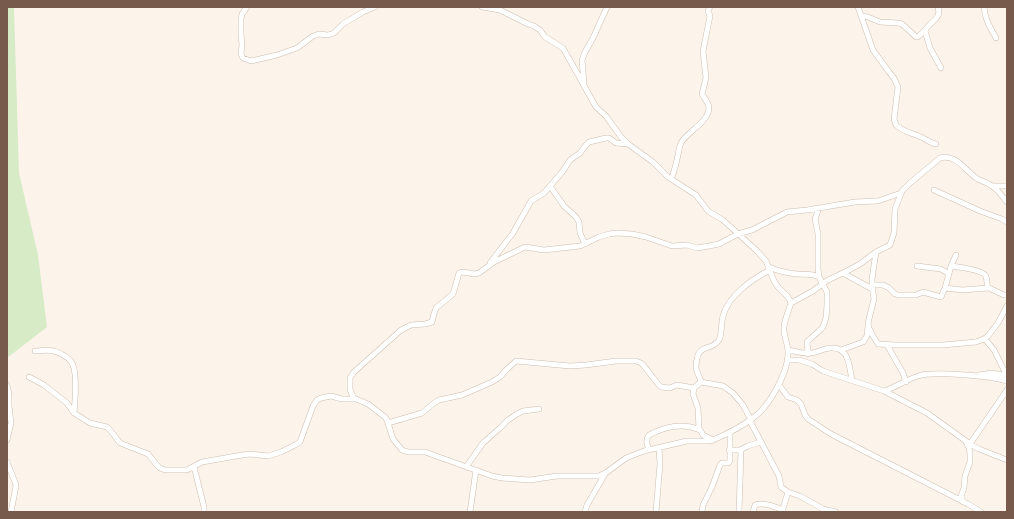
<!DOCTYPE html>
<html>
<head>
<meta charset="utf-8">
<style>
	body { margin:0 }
	#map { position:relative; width:1014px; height:519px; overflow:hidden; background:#fcf4ea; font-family:Helvetica,sans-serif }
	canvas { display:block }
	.frame { position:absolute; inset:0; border:8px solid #785a4d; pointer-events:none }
</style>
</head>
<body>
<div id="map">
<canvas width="1014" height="519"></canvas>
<div class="frame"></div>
</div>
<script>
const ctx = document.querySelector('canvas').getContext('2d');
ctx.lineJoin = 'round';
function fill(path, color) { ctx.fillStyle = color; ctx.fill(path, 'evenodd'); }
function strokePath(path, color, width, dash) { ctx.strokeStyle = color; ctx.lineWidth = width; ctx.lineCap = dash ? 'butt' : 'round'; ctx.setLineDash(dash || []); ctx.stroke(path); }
fill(new Path2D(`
	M7 7H14L19 173 38 255 47 327 7 358Z`), '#d7ebc7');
const minor = new Path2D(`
	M247 7 242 14 241 19V34L242 45 241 54 243 58 251 61 277 55 297 48 313 36 319 34 328 35 334 33 343 24 363 12 375 7
	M482 7 500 10 528 24 534 26 540 30 545 37 563 48 596 107 606 116 621 137 628 144 653 162 668 177 696 195 708 211 723 220 756 250 766 261 774 281 778 287 788 297 791 302C789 312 783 321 784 331 785 340 789 347 788 355 787 374 769 407 753 418 741 427 727 434 713 440L709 441H687L644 451 626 458 607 472 599 476H557L530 480 502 478 492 476 425 452H408L402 450 393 439 387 420 385 417 368 404 356 399 353 397 350 389V378L354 372 401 330 411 325 425 324 432 322 434 314 436 308 453 294 459 273 464 272 474 274 479 273 494 262 525 247 544 250 580 246 599 237 609 234 617 233 632 234 646 237 672 246 687 245 697 248 709 246 719 244 738 234 752 230 787 212 807 210 855 202 878 201 901 193
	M858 7 873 50 889 72 894 78 898 87 894 119 896 125C903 132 913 133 921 137 926 139 930 143 936 144
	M938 7C942 20 930 20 925 31L930 48 941 68
	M984 7C985 20 990 27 996 38
	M861 16 868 17 880 22 898 23 902 24 916 37H918L925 30
	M584 84 582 60 585 52 593 38 607 7
	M671 179C675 171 676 163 678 155 679 151 679 147 681 143 687 131 709 123 709 107 708 102 704 98 702 94L706 78 703 51 710 16 708 11 710 7
	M550 186 564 206 576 217 579 222 580 233 585 244
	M992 186H1007
	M934 190 980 211 1002 219 1007 222
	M876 252 872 279V286L874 299 868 323 869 328 873 336 878 344 896 345H943L976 342 984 339 988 336 998 323 1007 306
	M490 263 513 233 531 201 544 193 563 171 570 160 580 153 586 145 589 142 606 138H609L616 143 628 144
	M917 266 941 269 949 274
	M951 266C959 267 981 270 985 275 988 278 986 284 988 288
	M769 267C778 271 787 273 797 274 805 275 812 273 819 277
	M843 273 872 289
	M872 285H883L889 288 895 294 898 295H916L923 292 941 297 945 288 951 266 956 255
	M945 288 962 290 989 288 1004 295H1007
	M791 303 813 291 828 280 845 272 860 264 876 252 890 245 894 233 895 209 902 191 910 183 940 158C956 154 964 169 975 177 979 181 984 181 989 184 997 188 1002 196 1007 202
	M985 339 994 350 1007 376
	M887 345 903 373 906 382
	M788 350C795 351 803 354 810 353 817 353 824 348 831 348 850 347 849 367 852 380
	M841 350 863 342 867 336 868 326
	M35 351C46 350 54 349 63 355 66 357 70 359 72 363 78 373 75 401 74 413
	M808 354 807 342 810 339 819 331 823 327 826 318 827 305V292L819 277 818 269V234L815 219 819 208
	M788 360H799L812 364 823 371 884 391 927 413 970 444 979 449 1007 460
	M979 375 992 373 1007 376
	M29 377 44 385 67 403 74 413 90 423 107 427 111 431 120 443 148 454 156 464 160 468 165 470H187L202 462 242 455 250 454 268 456 281 452 295 445 300 442 313 406 317 400 321 398 331 396 342 399H356
	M701 382 723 386 733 393 743 405 751 420
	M7 385 9 394V406L11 423 7 440
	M779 385 788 397 797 400 801 404 805 415 808 419 831 434 968 504 981 512
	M884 391C896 387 906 380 918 376 933 371 991 376 1007 381
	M750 421 779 476 781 487 788 492 800 496 823 509 836 512
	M388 423 422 413 434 403 439 400 462 395 492 382 500 377 506 370 516 361 570 366 586 365 616 361H636L641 363 644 366 658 384 661 387 670 388 677 385 694 388
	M713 440 703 435 699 428 698 408 693 394 694 388 701 382C700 377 697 373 696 368 696 365 696 362 697 359 699 344 712 351 719 340 722 335 721 323 723 316 728 296 752 279 770 270
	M970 444 1007 390
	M649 450C647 444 645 440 649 435 665 427 682 422 700 430
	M729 450H740L748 446 761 442
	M7 462 15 482 16 486 11 512
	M194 467 204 507V512
	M466 467 483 443 500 428 508 420 517 414 523 411 539 409
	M963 502 961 496 964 488 965 476 970 462V453L969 448 966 442
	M470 512 476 470
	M585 512 587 505 605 474
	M656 512 660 464 659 448
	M702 512 703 505 712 487 720 465 722 463H728L730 461V432
	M739 512 741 450
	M753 512 755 505C763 502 774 506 783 510
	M782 512 788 492`);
strokePath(minor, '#cfbcaf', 6);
strokePath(minor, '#fff', 5);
</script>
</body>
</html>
